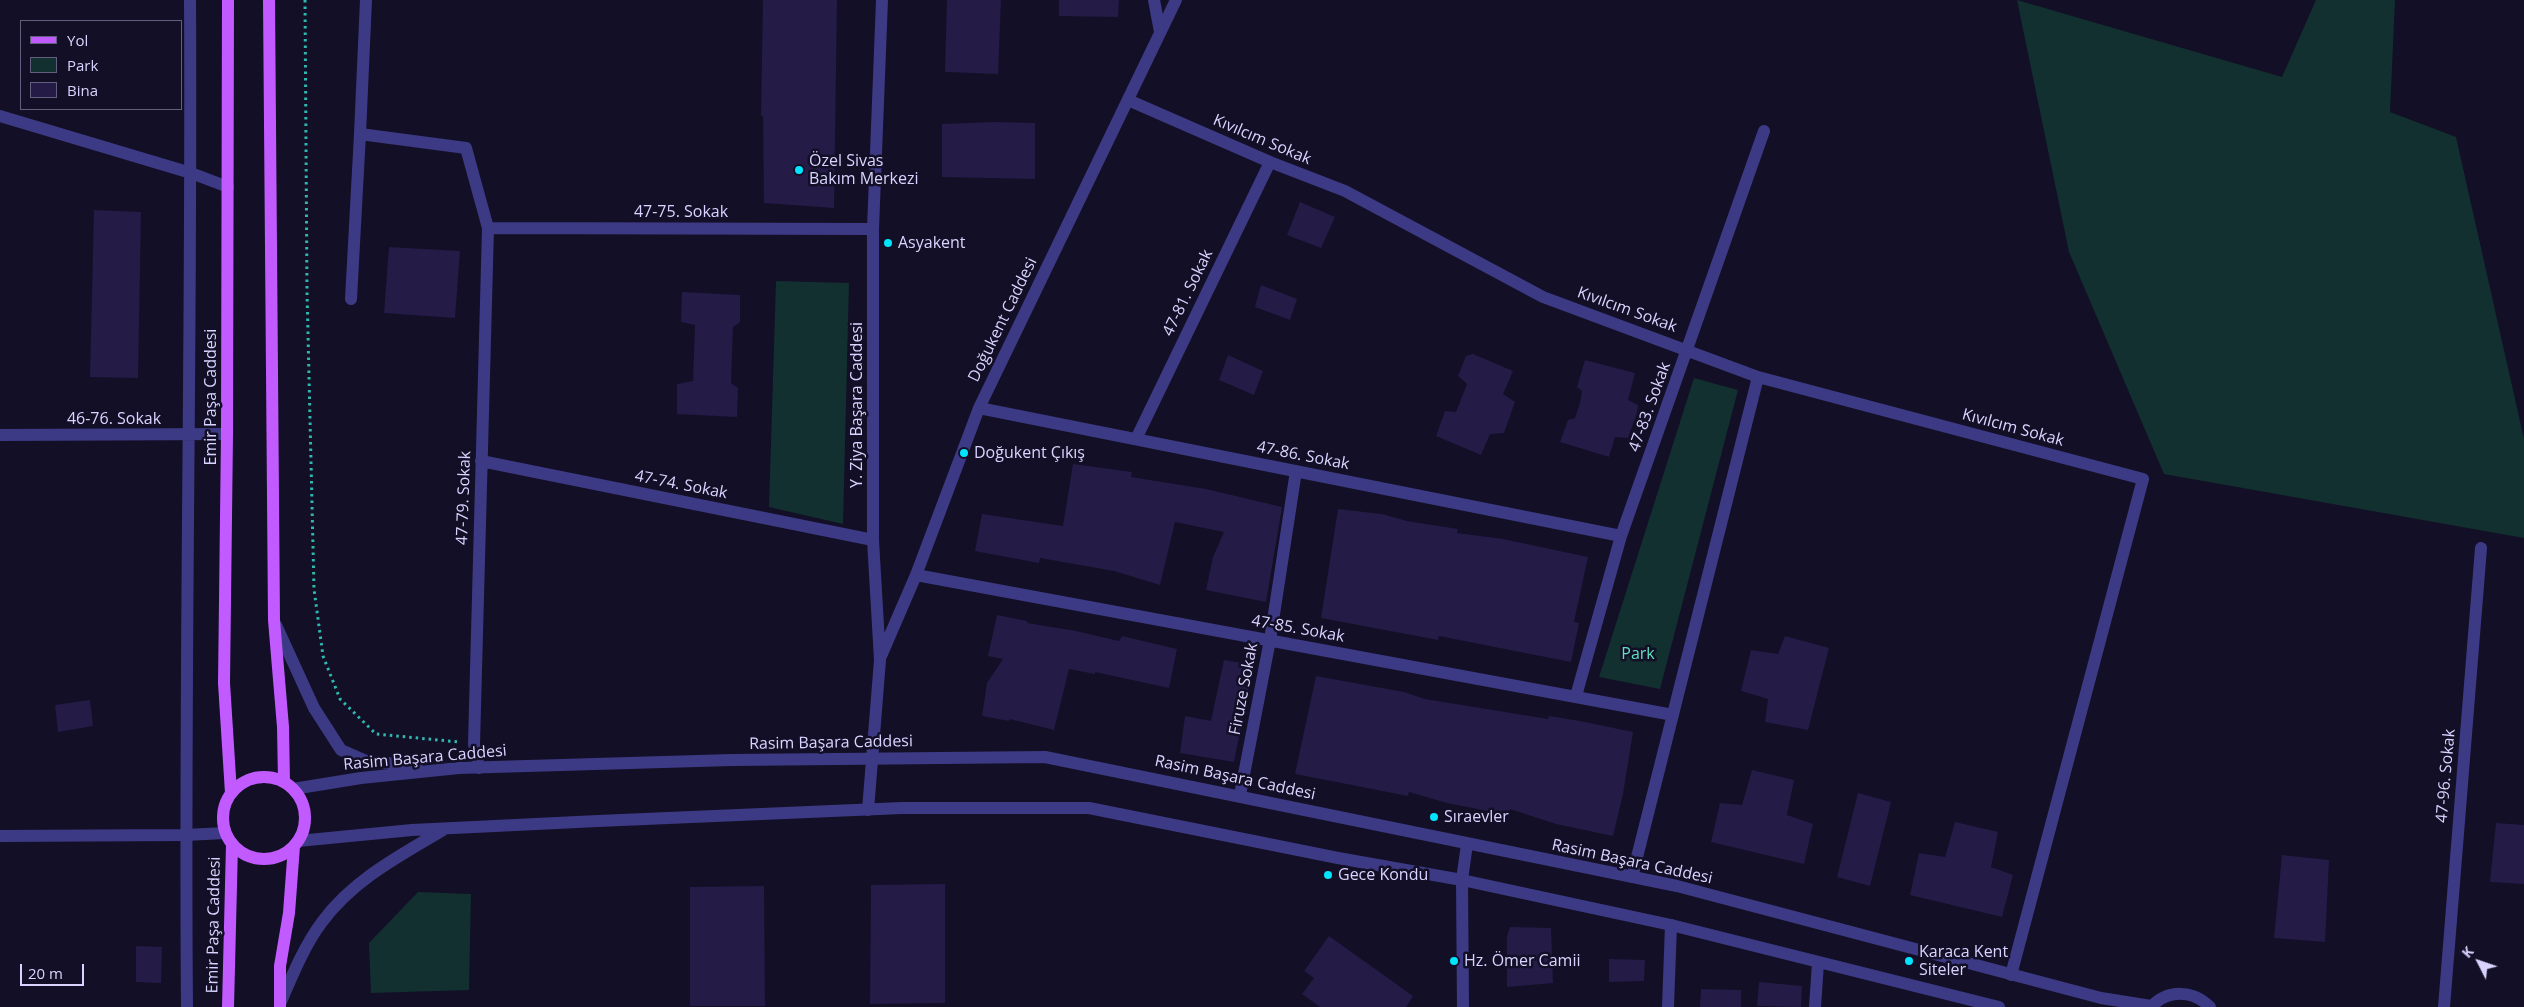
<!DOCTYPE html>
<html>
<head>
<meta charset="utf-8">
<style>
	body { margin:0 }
	#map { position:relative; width:2524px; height:1007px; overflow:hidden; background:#130f26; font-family:"Open Sans",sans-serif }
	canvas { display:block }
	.legend { position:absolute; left:20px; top:20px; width:162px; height:90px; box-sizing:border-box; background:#130f26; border:1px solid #625e7d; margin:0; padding:6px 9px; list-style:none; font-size:15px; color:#d9d4ff }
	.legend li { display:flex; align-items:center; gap:10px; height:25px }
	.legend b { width:25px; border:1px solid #625e7d }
	.north { position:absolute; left:2454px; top:937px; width:50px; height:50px; -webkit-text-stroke:4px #130f26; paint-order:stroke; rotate:311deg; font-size:14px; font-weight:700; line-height:20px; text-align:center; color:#d9d4ff }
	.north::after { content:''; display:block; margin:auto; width:18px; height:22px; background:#d9d4ff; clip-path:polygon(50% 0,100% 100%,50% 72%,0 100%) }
	.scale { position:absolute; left:20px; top:964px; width:64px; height:22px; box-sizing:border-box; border:2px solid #d9d4ff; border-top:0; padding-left:6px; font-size:15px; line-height:18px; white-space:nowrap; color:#d9d4ff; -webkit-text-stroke:4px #130f26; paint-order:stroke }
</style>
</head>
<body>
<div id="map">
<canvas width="2524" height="1007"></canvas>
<ul class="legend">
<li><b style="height:6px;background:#c25bff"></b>Yol</li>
<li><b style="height:14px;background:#12302f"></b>Park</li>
<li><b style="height:14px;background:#241b47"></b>Bina</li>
</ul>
<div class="north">K</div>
<div class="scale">20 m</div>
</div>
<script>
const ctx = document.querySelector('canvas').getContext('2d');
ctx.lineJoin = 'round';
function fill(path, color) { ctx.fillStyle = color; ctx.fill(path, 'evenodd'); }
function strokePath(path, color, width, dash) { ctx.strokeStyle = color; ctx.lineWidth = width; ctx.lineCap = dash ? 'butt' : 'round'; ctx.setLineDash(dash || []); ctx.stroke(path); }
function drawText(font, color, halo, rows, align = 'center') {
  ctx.font = font + ' "Open Sans",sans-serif'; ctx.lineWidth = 5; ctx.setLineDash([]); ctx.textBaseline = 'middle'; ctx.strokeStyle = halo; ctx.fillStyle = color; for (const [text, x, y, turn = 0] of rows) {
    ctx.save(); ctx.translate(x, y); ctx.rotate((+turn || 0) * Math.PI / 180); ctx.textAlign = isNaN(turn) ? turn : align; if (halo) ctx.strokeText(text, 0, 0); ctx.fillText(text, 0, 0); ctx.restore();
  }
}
fill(new Path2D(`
	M2017 0 2282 77 2316 0H2395L2390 112 2456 137 2524 439V538L2164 474 2069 252Z
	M776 281 849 283 843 524 769 507Z
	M1694 378 1738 390 1660 689 1599 677Z
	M418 892 471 894 469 990 371 993 369 943Z`), '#12302f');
fill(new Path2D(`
	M763 0H837L834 208 764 203 763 116H761Z
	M947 0H1001L998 74 945 72Z
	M1059 0H1119L1118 17 1059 16Z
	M994 122 1035 123V179L942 177V124Z
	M1300 202 1335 217 1321 248 1287 235Z
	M94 210 141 212 138 378 90 377Z
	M389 247 460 251 455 318 384 313Z
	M1261 285 1297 299 1290 320 1255 307Z
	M682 292 740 295V322L733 327 731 383 738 388 737 417 677 414V384L693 381 695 325 681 322Z
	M1473 354 1513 371 1503 394 1515 402 1504 433 1490 434 1481 455 1436 436 1445 411 1456 412 1467 384 1458 376 1466 356Z
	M1228 355 1263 371 1254 395 1219 380Z
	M1585 360 1635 373 1628 400 1638 405 1637 413 1628 438 1615 437 1609 457 1560 442 1568 420 1575 418 1580 403 1582 391 1577 387Z
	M1073 464 1132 472 1131 477 1206 489 1282 507 1266 602 1206 590 1213 557 1224 532 1175 522 1160 585 1114 571 1040 558 1039 563 975 551 982 514 1063 526Z
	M1338 509 1382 514 1407 521 1458 529 1457 533 1503 539 1588 557 1574 622 1579 623 1571 662 1439 636 1438 640 1321 618Z
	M997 615 1027 621V623L1076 631 1119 641 1122 636 1177 649 1169 688 1095 672V674L1069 669 1054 730 1010 719 1009 721 982 716 987 683 1003 659 988 656Z
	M1785 636 1829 648 1808 730 1765 722 1768 699 1741 691 1751 650 1778 654Z
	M1224 660 1253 665 1234 762 1180 753 1185 716 1211 721Z
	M1316 676 1404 692 1425 699 1548 719 1549 716 1580 721 1633 732 1623 794 1613 836 1556 824 1510 809 1508 815 1447 803 1409 792 1408 796 1295 774Z
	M90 700 93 726 58 732 55 705Z
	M1752 770 1794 780 1787 815 1813 824 1804 864 1711 842 1720 803 1742 805Z
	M1858 793 1891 802 1870 886 1837 877Z
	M1955 822 1998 832 1991 867 2013 875 2002 917 1910 895 1919 853 1945 857Z
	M2496 823 2524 825V884L2490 882Z
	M2282 855 2329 860 2325 942 2274 938Z
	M945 884V1003L870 1004 871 885Z
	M764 886 765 1006H690V887Z
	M1510 927 1551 928 1553 983 1507 987V936Z
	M1329 936 1413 996 1406 1007H1320L1302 994 1314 978 1304 971Z
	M136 946 162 947 161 983 136 982Z
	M1609 959 1645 960 1644 981 1609 982Z
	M1759 982 1802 986 1801 1007 1757 1006Z
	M1701 989 1741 990V1007H1700Z`), '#241b47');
strokePath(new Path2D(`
	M305 0 307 291 314 589 323 656 340 699 376 734 459 742`), '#2fb8b0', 3, [2.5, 4]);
strokePath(new Path2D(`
	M1154 0 1160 32
	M1128 100 1270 162 1345 191 1543 297 1758 377 2143 479 2011 975
	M0 116 191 173 228 187
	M360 134 366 0
	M488 228 873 229
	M351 299 360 134 466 148 488 228 474 744 479 768
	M979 408 1621 536
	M0 435 227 434
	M1136 439 1270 162
	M481 461 873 540
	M916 575 1673 715
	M881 656 916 575 979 408 1176 0
	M1576 696 1621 536 1764 131
	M1240 795 1270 640 1296 471
	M868 810 880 660 873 540V229L882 0
	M1632 877 1758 377
	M187 1007C184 671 192 336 190 0
	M1463 1007 1462 880 1467 844
	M1668 1007 1671 925
	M1815 1007 1818 963
	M2444 1007 2481 548`), '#3d3a85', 12);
strokePath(new Path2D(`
	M276 625 314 708 341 750 366 761 417 766
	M293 789 361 778 459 768 732 760 1045 757 1677 886 2101 998 2151 1006
	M0 836 185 835 225 833
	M298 841 412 830 598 821 902 808H1089L1338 858 1462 880 1671 925 1999 1007
	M280 1004C292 976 304 946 322 922 353 880 399 856 443 830
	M2151 1007C2168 989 2193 990 2210 1007`), '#3d3a85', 12);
strokePath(new Path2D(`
	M228 0 227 434 224 683 231 793
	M269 0 274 620 283 727 284 782
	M223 818a41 41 0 1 1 82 0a41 41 0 1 1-82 0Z
	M228 1007 232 845
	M280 1007V966L289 913 294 846`), '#c25bff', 12);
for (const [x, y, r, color] of [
	[799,170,5,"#00e5ff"],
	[888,243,5,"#00e5ff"],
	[964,453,5,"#00e5ff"],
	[1434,817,5,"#00e5ff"],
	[1328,875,5,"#00e5ff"],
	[1454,961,5,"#00e5ff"],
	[1909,961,5,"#00e5ff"]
]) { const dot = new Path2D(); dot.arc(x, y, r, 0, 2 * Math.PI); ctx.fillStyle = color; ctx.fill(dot); strokePath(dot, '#130f26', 2); }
drawText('16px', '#d9d4ff', '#130f26', [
	["Kıvılcım Sokak",1262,140,23],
	["47-75. Sokak",681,212],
	["47-81. Sokak",1188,293,-64],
	["Kıvılcım Sokak",1627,310,20],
	["Doğukent Caddesi",1003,320,-64],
	["Emir Paşa Caddesi",211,397,-90],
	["Y. Ziya Başara Caddesi",857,405,-90],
	["47-83. Sokak",1650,407,-70],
	["46-76. Sokak",114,419],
	["Kıvılcım Sokak",2013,428,15],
	["47-86. Sokak",1303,456,11],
	["47-74. Sokak",681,485,11],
	["47-79. Sokak",464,498,-88],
	["47-85. Sokak",1298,629,10],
	["Firuze Sokak",1244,689,-79],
	["Rasim Başara Caddesi",831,743,-1],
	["Rasim Başara Caddesi",425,758,-5],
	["47-96. Sokak",2446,776,-85],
	["Rasim Başara Caddesi",1235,778,12],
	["Rasim Başara Caddesi",1632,862,12],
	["Emir Paşa Caddesi",214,925,-89]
]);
drawText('16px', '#d9d4ff', '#130f26', [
	["Özel Sivas",809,161],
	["Bakım Merkezi",809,179],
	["Asyakent",898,243],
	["Doğukent Çıkış",974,453],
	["Sıraevler",1444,817],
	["Gece Kondu",1338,875],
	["Karaca Kent",1919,952],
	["Siteler",1919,970],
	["Hz. Ömer Camii",1464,961]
], 'left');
drawText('16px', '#5fe0c0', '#130f26', [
	["Park",1638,654]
]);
</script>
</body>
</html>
